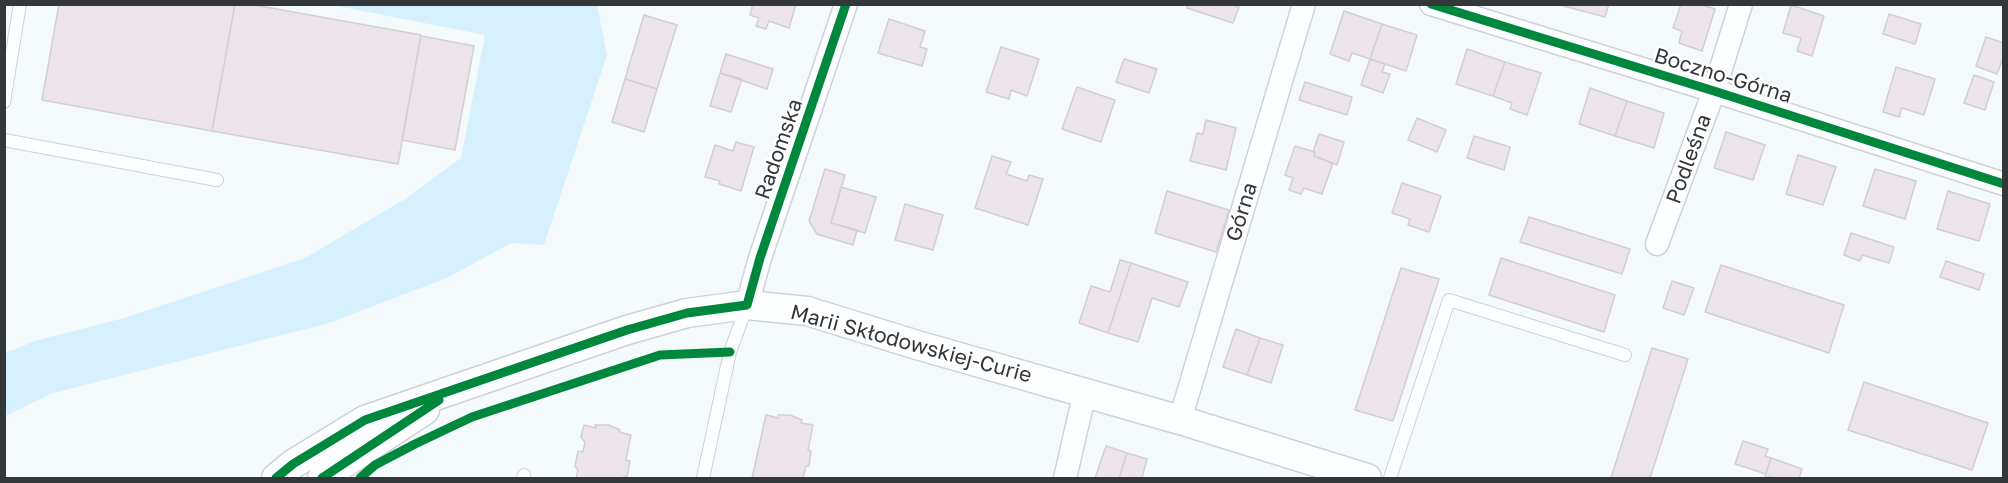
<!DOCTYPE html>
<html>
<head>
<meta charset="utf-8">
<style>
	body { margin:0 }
	#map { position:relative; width:2008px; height:483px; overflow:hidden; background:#f4f9fc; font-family:"Golos Text",sans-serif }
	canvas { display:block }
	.frame { position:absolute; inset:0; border:6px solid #33373a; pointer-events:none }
</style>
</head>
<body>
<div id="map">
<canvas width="2008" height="483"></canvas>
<div class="frame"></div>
</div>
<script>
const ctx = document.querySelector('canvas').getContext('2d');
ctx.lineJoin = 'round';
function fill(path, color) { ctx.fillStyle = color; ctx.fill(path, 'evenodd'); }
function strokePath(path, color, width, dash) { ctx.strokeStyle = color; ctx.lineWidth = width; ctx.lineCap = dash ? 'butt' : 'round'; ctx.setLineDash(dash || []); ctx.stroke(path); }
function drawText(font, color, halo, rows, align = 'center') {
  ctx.font = font + ' "Golos Text",sans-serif'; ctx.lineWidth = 5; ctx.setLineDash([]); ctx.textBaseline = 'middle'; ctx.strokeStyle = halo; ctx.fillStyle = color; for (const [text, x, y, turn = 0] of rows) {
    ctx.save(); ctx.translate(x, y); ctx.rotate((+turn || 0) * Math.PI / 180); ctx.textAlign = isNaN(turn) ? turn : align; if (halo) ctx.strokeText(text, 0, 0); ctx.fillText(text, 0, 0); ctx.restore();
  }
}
fill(new Path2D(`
	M332 5H597L607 55 544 245 511 243 447 278 326 324 53 393 5 416V353L35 341 124 318 305 258 405 199 461 158 485 35Z`), '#d7f0fd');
const building = new Path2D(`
	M59 4H235L212 131 42 100Z
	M235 4H249L421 35 398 164 212 131Z
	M753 4H796L789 28 769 21 766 29 756 26 759 18 750 15Z
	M1188 4H1229L1239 7 1233 23 1187 8Z
	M1556 4H1609L1605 17Z
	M1681 4H1699L1715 9 1702 51 1679 43 1682 31 1673 28Z
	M1791 5 1824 16 1812 56 1797 51 1801 38 1783 33Z
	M1344 11 1382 24 1370 59 1352 53 1349 61 1330 54Z
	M1889 14 1921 24 1915 44 1883 34Z
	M644 15 677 25 657 89 625 79Z
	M889 19 925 31 920 47 927 49 922 66 878 53Z
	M1382 24 1417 35 1406 71 1370 59Z
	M421 36 474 46 455 150 402 140Z
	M1986 37 2004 43V55L1997 74 1976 66Z
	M1001 47 1039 59 1027 96 1011 90 1009 99 986 92Z
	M1467 49 1505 62 1493 96 1456 84Z
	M726 54 773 69 767 89 720 73Z
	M1124 59 1157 69 1149 93 1116 82Z
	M1370 59 1385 64 1382 72 1390 74 1383 93 1361 85Z
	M1505 62 1541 73 1527 115 1510 109 1512 103 1493 96Z
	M1896 67 1935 79 1924 115 1902 108 1899 117 1883 112Z
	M720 73 742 79 731 112 710 106Z
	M1974 75 1994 82 1985 110 1964 103Z
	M625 79 657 89 644 132 612 122Z
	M1305 82 1352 97 1347 115 1299 100Z
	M1077 87 1115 100 1101 142 1062 129Z
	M1590 88 1627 101 1615 136 1579 124Z
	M1627 101 1664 113 1654 148 1615 136Z
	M1417 118 1446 130 1437 152 1408 140Z
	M1206 120 1236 128 1226 170 1190 161 1197 133 1203 134Z
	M1726 132 1765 145 1753 180 1714 168Z
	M1319 134 1344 142 1337 165 1314 156 1315 152H1313Z
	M1474 136 1510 147 1504 170 1467 158Z
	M736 142 754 147 741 191 719 184 720 181 705 177 715 145 733 151Z
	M1295 146 1315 152 1314 156 1333 163 1322 194 1304 188 1301 194 1289 190 1293 178 1285 175Z
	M1798 155 1836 167 1823 205 1786 194Z
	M992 156 1011 162 1006 174 1027 181 1029 175 1043 179 1028 225 975 208Z
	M825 169 845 175 831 223 857 230 853 245 817 234 809 221Z
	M1875 169 1916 181 1905 219 1863 206Z
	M1402 183 1441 196 1429 232 1408 225 1410 219 1392 213Z
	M841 187 876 197 865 233 831 223Z
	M1167 191 1229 210 1216 252 1155 233Z
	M1948 191 1990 204 1979 241 1937 229Z
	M905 204 943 215 933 250 895 240Z
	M1529 217 1630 249 1622 274 1520 242Z
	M1851 233 1894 247 1889 263 1862 255 1860 261 1844 255Z
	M1501 258 1615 295 1604 332 1489 295Z
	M1120 260 1131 263 1108 333 1079 323 1091 286 1110 292Z
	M1946 261 1984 274 1979 290 1940 277Z
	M1131 263 1188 282 1179 307 1152 298 1138 342 1108 333Z
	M1721 265 1844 305 1829 353 1705 312Z
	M1401 268 1439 279 1393 421 1355 410Z
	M1672 281 1694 288 1684 315 1663 308Z
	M1236 329 1260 338 1247 375 1223 367Z
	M1260 338 1283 345 1271 383 1247 375Z
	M1652 348 1688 359 1650 478H1611Z
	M1864 382 1988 423 1972 470 1848 430Z
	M766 415 778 418V415H790L802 420 801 423 813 425 808 450 811 451 809 466H806L803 478H752Z
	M584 425 596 428 595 425H609L620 430 619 432 631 435 626 460 630 461 627 477 624 476V478H576L578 470 575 466 578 451 583 452 585 442 581 437Z
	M1743 441 1768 449 1765 456 1771 458 1766 474 1735 464Z
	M1106 446 1127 453 1119 478H1095Z
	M1127 453 1147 459 1142 478H1119Z
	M1771 458 1802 469 1799 478H1774L1765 476Z`);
fill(building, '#ede4e9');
strokePath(building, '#d0cfd2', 1.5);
const service = new Path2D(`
	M4 102 20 4
	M4 140 217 180
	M523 478 524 475
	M703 478 730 352 747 306
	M1390 478 1449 300 1625 355`);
const minor = new Path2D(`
	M1431 4 1714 91 2004 184
	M1657 244 1714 91 1741 4
	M747 305 760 258 846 4
	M1180 420 1304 4
	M1065 478 1085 392`);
const tertiary = new Path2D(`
	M276 478 293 464 365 420 627 330 687 313 747 305 807 311 917 345 1180 420 1367 478
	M322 478 425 410`);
strokePath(service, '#ced2d5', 14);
strokePath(minor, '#ced2d5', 25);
strokePath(tertiary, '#ced2d5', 31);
strokePath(service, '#fdfeff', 12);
strokePath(minor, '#fdfeff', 22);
strokePath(tertiary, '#fdfeff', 28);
strokePath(new Path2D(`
	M1431 4 1714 91 2004 184
	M276 478 293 464 365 420 627 330 687 313 747 305 760 258 846 4
	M322 478 439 400
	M360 478 375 465 415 444 472 417 660 355 730 352`), '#00873e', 9);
drawText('21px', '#33373a', '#fff', [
	["Boczno-Górna",1723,76,17],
	["Radomska",779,149,-71],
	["Podleśna",1689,159,-70],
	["Górna",1242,212,-73],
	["Marii Skłodowskiej-Curie",911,344,15]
]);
</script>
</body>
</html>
